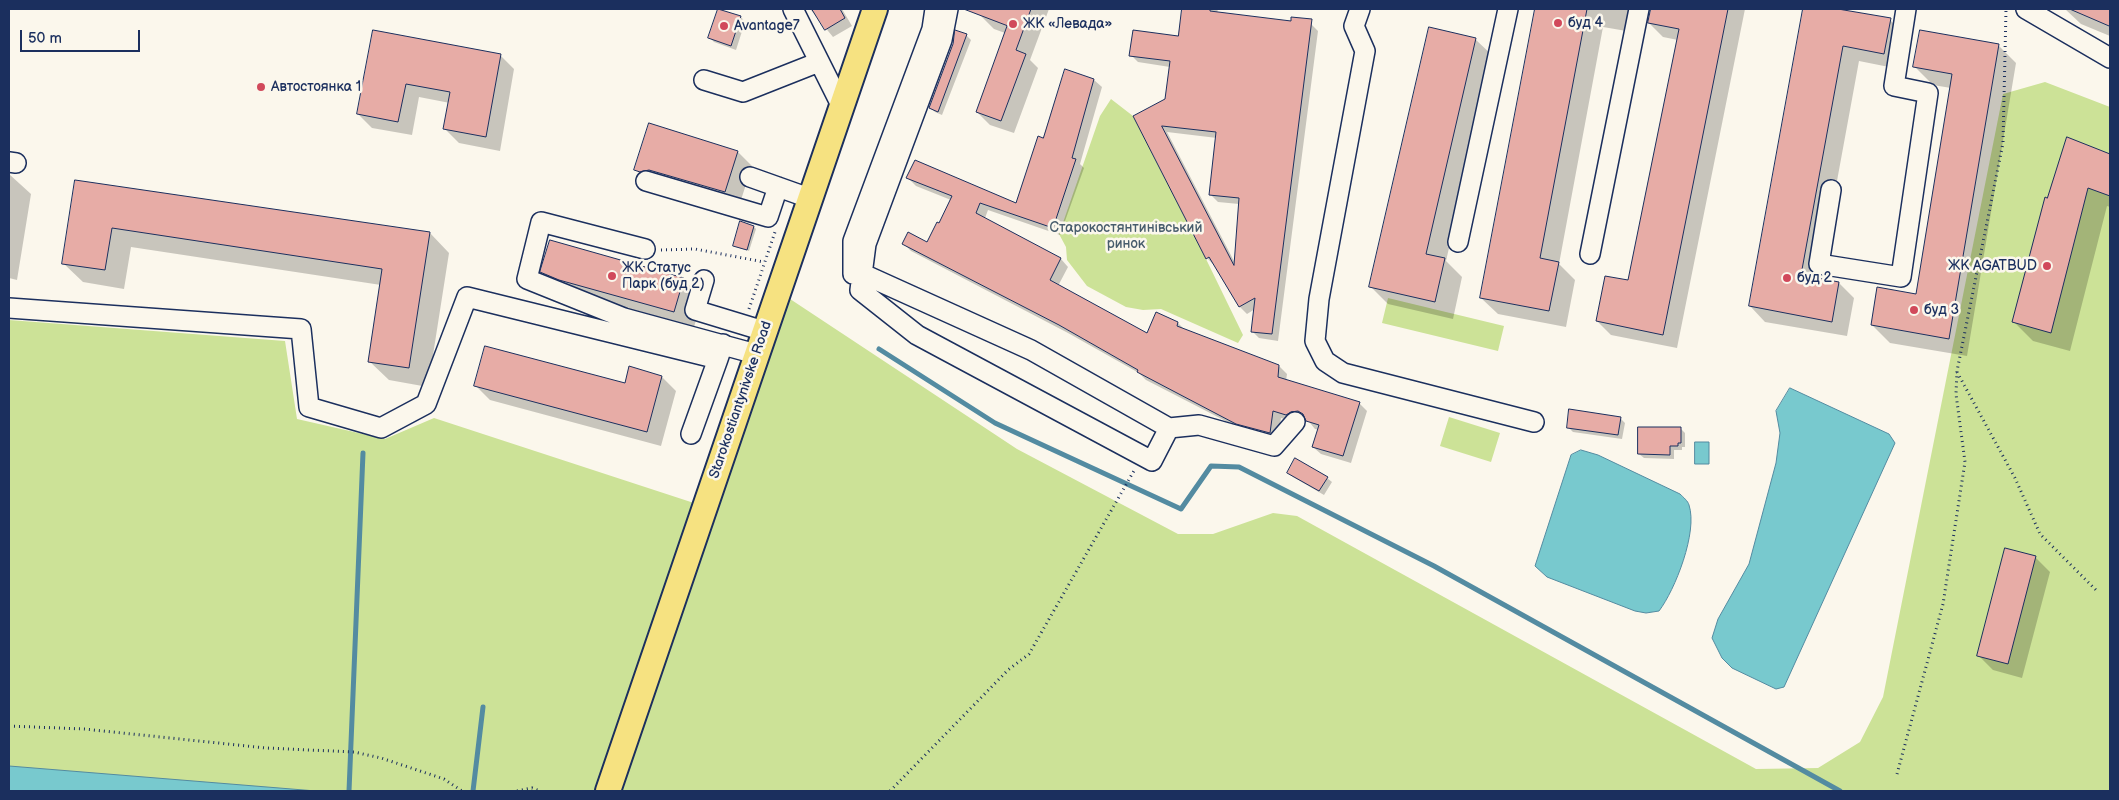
<!DOCTYPE html>
<html>
<head>
<meta charset="utf-8">
<style>
	body { margin:0 }
	#map { position:relative; width:2119px; height:800px; overflow:hidden; background:#fbf7ec; font-family:"Balsamiq Sans",sans-serif }
	canvas { display:block }
	.frame { position:absolute; inset:0; border:10px solid #1b2f5e; pointer-events:none }
	.scale { position:absolute; left:20px; top:30px; width:120px; height:22px; box-sizing:border-box; border:2px solid #1b2f5e; border-top:0; padding-left:6px; font-size:15px; line-height:18px; white-space:nowrap; color:#1b2f5e; -webkit-text-stroke:4px #fbf7ec; paint-order:stroke }
</style>
</head>
<body>
<div id="map">
<canvas width="2119" height="800"></canvas>
<div class="frame"></div>
<div class="scale">50 m</div>
</div>
<script>
const ctx = document.querySelector('canvas').getContext('2d');
ctx.lineJoin = 'round';
function fill(path, color) { ctx.fillStyle = color; ctx.fill(path, 'evenodd'); }
function strokePath(path, color, width, dash) { ctx.strokeStyle = color; ctx.lineWidth = width; ctx.lineCap = dash ? 'butt' : 'round'; ctx.setLineDash(dash || []); ctx.stroke(path); }
function drawText(font, color, halo, rows, align = 'center') {
  ctx.font = font + ' "Balsamiq Sans",sans-serif'; ctx.lineWidth = 5; ctx.setLineDash([]); ctx.textBaseline = 'middle'; ctx.strokeStyle = halo; ctx.fillStyle = color; for (const [text, x, y, turn = 0] of rows) {
    ctx.save(); ctx.translate(x, y); ctx.rotate((+turn || 0) * Math.PI / 180); ctx.textAlign = isNaN(turn) ? turn : align; if (halo) ctx.strokeText(text, 0, 0); ctx.fillText(text, 0, 0); ctx.restore();
  }
}
fill(new Path2D(`
	M2045 82 2110 107V791H616L784 295 1017 449 1178 534H1213L1273 513 1297 516 1756 769 1818 768 1860 742 1883 697 2003 94Z
	M1111 99 1133 116 1206 259 1243 335 1238 343 1161 309 1143 310 1126 307 1087 286 1067 260 1066 247 1059 234 1100 116Z
	M1388 298 1504 326 1498 351 1382 323Z
	M9 320 285 341 297 419 385 439 434 418 697 504 600 791H9Z
	M1449 417 1500 433 1491 462 1440 446Z`), '#cce297');
const water = new Path2D(`
	M1790 388 1889 434 1895 443 1784 687 1776 689 1732 668 1722 658 1712 638 1718 619 1749 564 1776 463 1780 433 1776 411Z
	M1695 442H1709V464H1695Z
	M1581 450 1598 455 1680 494C1683 497 1688 501 1689 505 1698 532 1675 590 1659 611L1646 613 1635 611 1547 577 1535 566 1571 455Z
	M9 766 316 791H9Z`);
fill(water, '#78c9ce');
strokePath(water, '#538ba1', 1);
fill(new Path2D(`
	M810 9H842L852 26 833 37Z
	M984 9H1049L1030 60 1038 68 1014 133 990 125 977 112 1005 33 994 29 981 16Z
	M1183 9H1218L1217 13 1311 24 1318 31 1278 341 1259 338 1252 331 1255 309 1247 314 1240 307 1214 265 1207 258 1135 117 1167 100 1170 67 1138 62 1131 55 1179 37ZM1167 132 1217 138 1211 195 1218 202 1239 204 1235 263Z
	M1536 9H1642L1638 33 1603 27 1559 264 1575 280 1566 327 1498 314 1481 298Z
	M1652 9H1745L1677 348 1611 335 1597 321 1629 282 1678 40 1663 37 1649 23Z
	M1804 9H1831L1890 20 1905 35 1899 69 1859 61 1819 279 1839 283 1854 298 1847 336 1765 322 1750 306Z
	M2065 9H2110V36L2081 24Z
	M719 10 741 17 745 22 736 50 714 42 710 38Z
	M374 32 500 55 514 69 500 151 459 143 445 129 450 103 419 97 412 135 372 128 358 114Z
	M966 35 971 40 942 115 935 112 930 108Z
	M1475 39 1493 56 1446 261 1462 277 1453 319 1388 304 1371 287Z
	M1998 45 2016 63 1967 356 1890 343 1872 325 1917 295 1951 88 1933 85 1915 67Z
	M1094 80 1102 87 1080 164 1084 168 1060 235 988 210 985 218 1061 259 1068 267 1058 286 1148 334 1178 323 1185 330 1279 366 1287 374 1286 381 1359 403 1367 411 1351 463 1321 454 1313 447 1319 430 1315 429 1306 418 1299 419 1294 422 1281 418 1278 440 1245 431 1146 380 1139 373 1068 333 911 251 903 243 927 244 940 225 951 200 916 186 908 178 1017 204 1044 139Z
	M2068 138 2110 155V207L2107 206 2070 351 2033 341 2014 322 2047 199Z
	M738 152 752 166 739 206 650 184 636 169Z
	M9 174 31 194 17 280 9 278Z
	M76 182 430 233 449 253 428 387 389 380 369 361 381 285 131 247 124 289 83 282 63 263Z
	M754 227 756 229 749 251 736 247 734 245Z
	M542 272 683 279 702 298 693 331 561 291Z
	M630 368 662 377 676 391 661 446 490 400 476 386 626 384Z
	M1620 418 1625 423 1622 439 1573 432 1568 427Z
	M1681 429 1685 433V447H1682V450H1674V459L1644 458 1639 454Z
	M1288 473 1327 478 1332 482 1324 495 1293 477Z
	M2006 550 2036 558 2050 572 2022 678 1993 670 1979 656Z`), '#0003');
strokePath(new Path2D(`
	M879 349 995 423 1181 509 1211 466 1239 467 1434 566 1840 791
	M349 791 363 453
	M473 791 483 707`), '#538ba1', 5);
const building = new Path2D(`
	M718 9 741 16 731 46 708 38Z
	M812 9H840L845 18 825 30Z
	M964 9H1031L1016 50 1026 54 1001 121 976 112 1007 26Z
	M1182 9H1210V11L1291 21V17L1312 19 1272 334 1251 332 1255 298 1239 307 1209 257 1206 259 1133 116 1165 99 1170 61 1129 56 1133 30 1178 36ZM1162 126 1216 132 1209 195 1239 198 1234 265Z
	M1535 9H1587L1540 258 1559 262 1549 311 1480 298Z
	M1651 9H1728L1663 335 1596 321 1605 276 1628 280 1679 29 1648 23Z
	M1803 9H1838L1891 18 1884 54 1843 46 1801 275 1839 282 1832 322 1749 306Z
	M2070 9H2110V26Z
	M1429 27 1476 38 1426 254 1445 258 1435 302 1369 287Z
	M373 30 501 54 486 137 443 129 450 92 406 84 398 122 357 114Z
	M955 30 967 34 938 112 929 108 953 44Z
	M1920 30 1999 44 1949 339 1871 325 1877 287 1916 294 1952 74 1913 67Z
	M1065 69 1094 79 1072 158 1076 159 1053 228 980 203 976 213 1061 258 1050 280 1147 333 1156 312 1178 322 1177 326 1279 365 1278 377 1360 402 1343 456 1312 447 1319 425 1306 421 1303 414 1298 411 1291 412 1286 415 1273 411 1270 433 1236 424 1137 372 1138 370 1059 325 902 244 908 232 927 242 937 222 939 223 952 196 906 178 915 160 1016 203 1038 136 1043 138Z
	M649 123 738 151 725 192 649 170 640 172 634 170Z
	M2067 137 2110 154V196L2088 188 2051 333 2012 322 2045 197 2047 198Z
	M75 180 430 232 409 368 368 362 382 269 112 228 105 270 62 264Z
	M740 221 754 226 747 250 733 246Z
	M550 240 684 278 674 312 559 280 540 272Z
	M485 346 625 383 629 366 662 376 647 432 474 386Z
	M1569 409 1621 417 1618 435 1567 428Z
	M1638 427H1681V443H1678V446H1670V455L1638 454Z
	M1295 458 1328 477 1319 491 1287 473Z
	M2005 548 2036 556 2008 664 1977 656Z`);
fill(building, '#e7aca6');
strokePath(building, '#1b2f5e', 1);
const minor = new Path2D(`
	M793 9 841 105
	M935 9 932 29 853 241V274H863L1031 350 1169 428 1152 461 917 335 860 290 866 244 942 40 948 9
	M1360 9 1354 26 1365 51 1319 299 1315 341 1325 361 1343 373 1534 422
	M2026 9 2110 58
	M704 80 743 92 819 62
	M9 162 16 163
	M750 177 809 198
	M646 181 768 217 778 187
	M1831 190 1819 264 1901 277 1928 93 1894 86 1906 9
	M1458 242 1508 9
	M645 249 541 222 527 279 624 318 756 354
	M1590 254 1639 9
	M704 280 695 310 764 331
	M9 308 301 329 309 407 381 428 426 404 467 297 718 359 723 344
	M1169 428 1199 425 1274 446 1295 422
	M691 434 718 359`);
const major = new Path2D(`
	M608 791 875 9`);
strokePath(minor, '#1b2f5e', 22);
strokePath(major, '#1b2f5e', 28);
strokePath(new Path2D(`
	M661 250 695 249 764 262
	M749 309 775 232
	M1957 372 2015 478 2040 534 2098 592
	M9 726 84 729 266 748 354 752 381 758 444 779 462 791
	M1897 774 1943 604 1965 462 1956 394 1957 371 2003 143 2006 9
	M517 791 532 788 540 791
	M890 791 1008 670 1029 654 1135 469`), '#1b2f5e', 3, [1, 4]);
strokePath(minor, '#fbf7ec', 19);
strokePath(major, '#f6e281', 24);
for (const [x, y, r, color] of [
	[1558,23,5,"#d1495b"],
	[1013,24,5,"#d1495b"],
	[724,26,5,"#d1495b"],
	[261,87,5,"#d1495b"],
	[2047,266,5,"#d1495b"],
	[612,276,5,"#d1495b"],
	[1787,278,5,"#d1495b"],
	[1914,310,5,"#d1495b"]
]) { const dot = new Path2D(); dot.arc(x, y, r, 0, 2 * Math.PI); ctx.fillStyle = color; ctx.fill(dot); strokePath(dot, '#fbf7ec', 2); }
drawText('14px', '#1b2f5e', '#fbf7ec', [
	["буд 4",1568,23],
	["ЖК «Левада»",1023,24],
	["Avantage7",734,26],
	["Автостоянка 1",271,87],
	["ЖК AGATBUD",2037,266,"right"],
	["ЖК Статус",622,268],
	["Парк (буд 2)",622,284],
	["буд 2",1797,278],
	["буд 3",1924,310]
], 'left');
drawText('14px', '#475c6c', '#fbf7ec', [
	["Старокостянтинівський",1126,228],
	["ринок",1126,244]
]);
drawText('14px', '#1b2f5e', '#fbf7ec', [
	["Starokostiantynivske Road",741,400,-71]
]);
</script>
</body>
</html>
